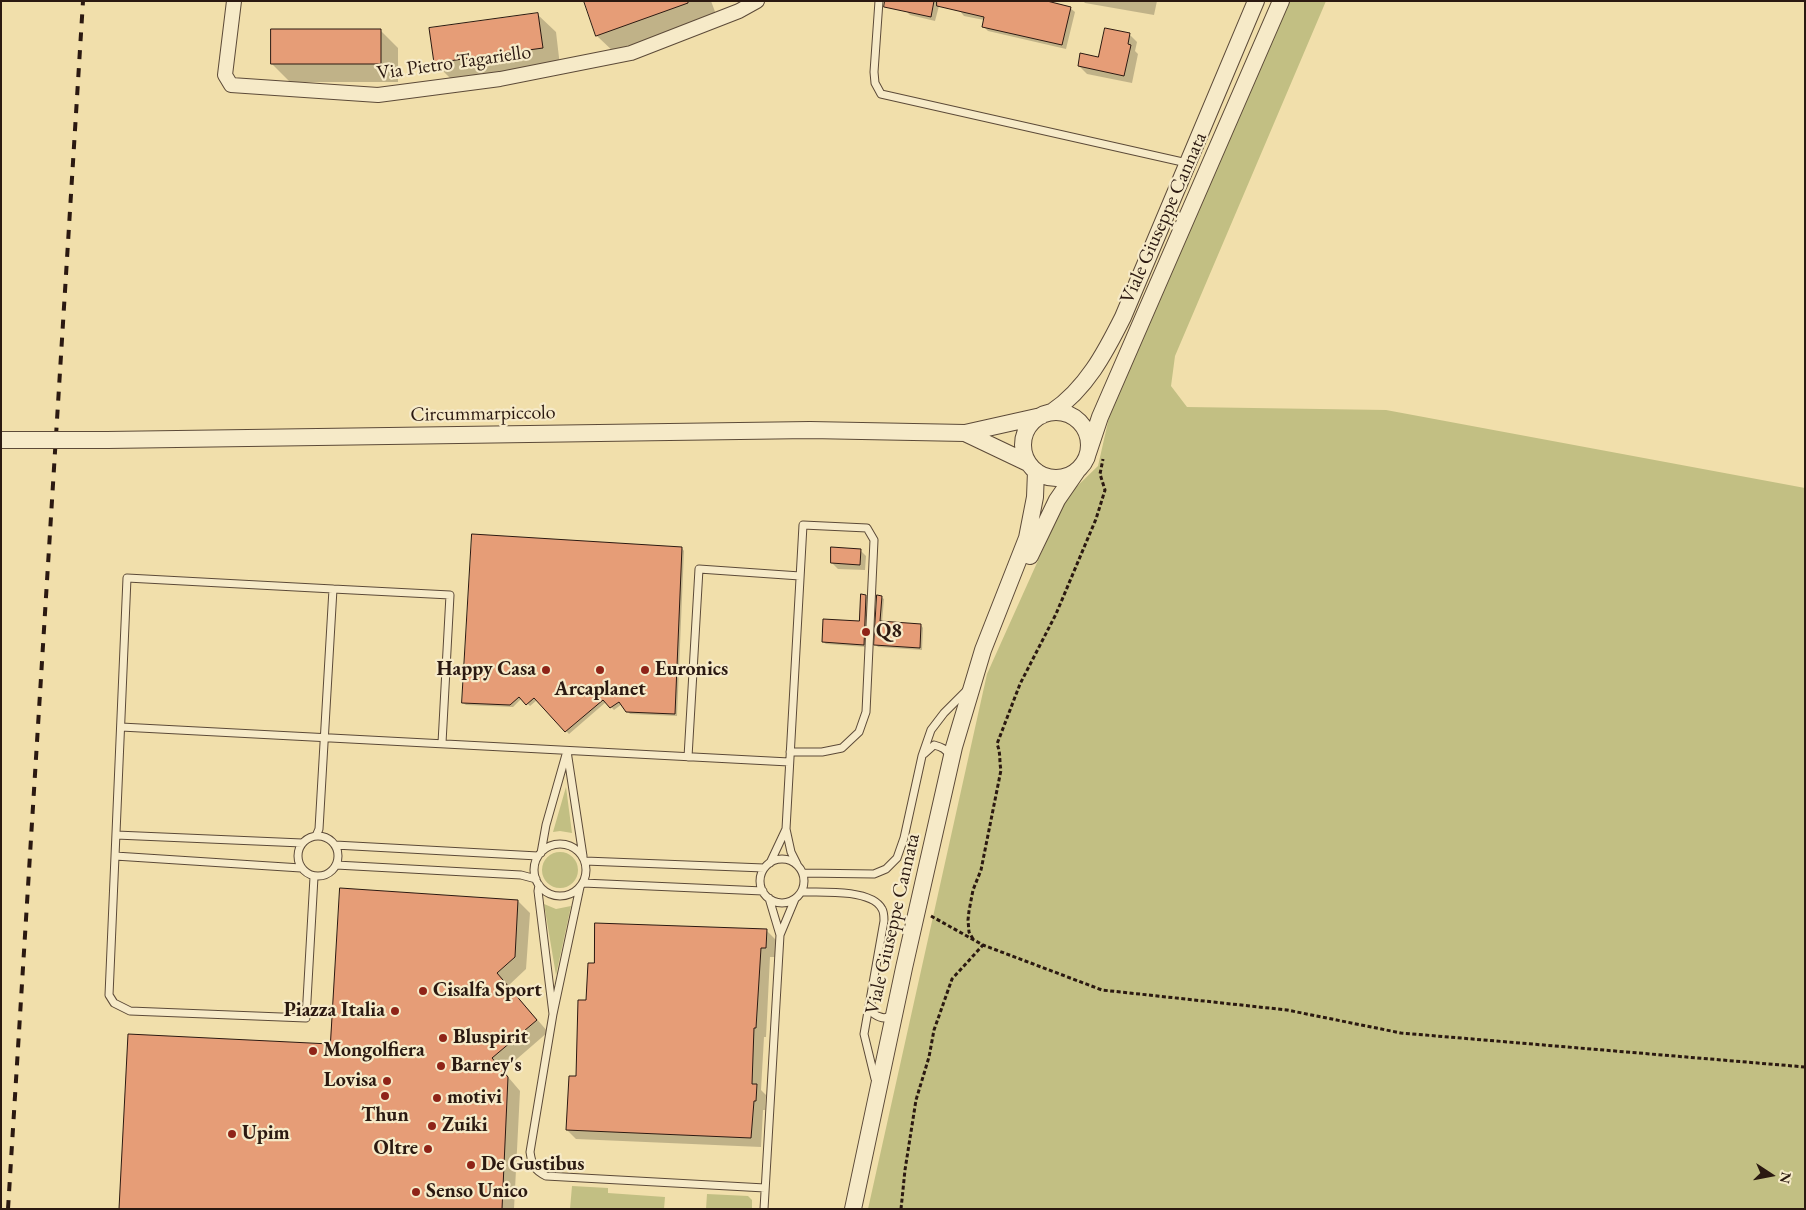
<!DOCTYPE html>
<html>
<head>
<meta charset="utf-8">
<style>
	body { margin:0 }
	#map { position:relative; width:1806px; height:1210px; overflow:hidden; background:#f1dfab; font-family:"EB Garamond",serif }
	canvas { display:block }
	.frame { position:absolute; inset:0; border:2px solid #2b1911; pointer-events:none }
	.north { position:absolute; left:1746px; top:1150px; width:50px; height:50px; -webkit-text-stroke:4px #f6eac8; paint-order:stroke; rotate:101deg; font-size:14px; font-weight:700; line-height:20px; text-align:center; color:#2b1911 }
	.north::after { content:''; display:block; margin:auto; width:18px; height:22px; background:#2b1911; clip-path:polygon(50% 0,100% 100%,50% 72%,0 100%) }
</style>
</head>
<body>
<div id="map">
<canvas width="1806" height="1210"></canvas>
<div class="frame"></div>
<div class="north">N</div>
</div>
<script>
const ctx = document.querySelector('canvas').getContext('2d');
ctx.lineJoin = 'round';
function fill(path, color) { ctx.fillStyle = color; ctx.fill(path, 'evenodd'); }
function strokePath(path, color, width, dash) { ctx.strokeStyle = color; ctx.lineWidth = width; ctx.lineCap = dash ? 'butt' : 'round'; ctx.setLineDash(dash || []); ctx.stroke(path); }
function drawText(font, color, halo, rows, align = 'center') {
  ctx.font = font + ' "EB Garamond",serif'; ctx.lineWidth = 4.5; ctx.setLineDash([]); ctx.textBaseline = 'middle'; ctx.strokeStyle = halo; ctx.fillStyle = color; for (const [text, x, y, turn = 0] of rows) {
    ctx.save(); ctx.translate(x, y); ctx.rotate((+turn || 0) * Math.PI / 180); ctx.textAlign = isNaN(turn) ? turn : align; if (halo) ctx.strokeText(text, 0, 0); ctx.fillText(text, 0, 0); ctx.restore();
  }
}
fill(new Path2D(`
	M1287 1H1326L1175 356 1171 386 1187 407 1386 410 1805 488V1209H868L987 674 1067 496 1098 466 1110 413Z
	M566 787 572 833 560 831 553 832Z
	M542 870a18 18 0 1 1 36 0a18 18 0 1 1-36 0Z
	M544 904 556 909 571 906 556 975Z
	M572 1186 608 1188V1193L665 1197 664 1209H570Z
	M707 1194 748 1196 752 1200V1209H706Z`), '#c2bf83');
fill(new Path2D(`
	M593 1H711L717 17 616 54 597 36 586 4Z
	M908 1H1042L1070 8 1075 12 1066 49 988 31 983 26 984 20 964 16 959 10 939 6 935 21 910 15 906 11Z
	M1083 1H1157L1154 15 1085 3Z
	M537 14 556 32 560 66 453 81 435 63Z
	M380 30 398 48V82H290L272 64Z
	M1129 34 1137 42 1135 51 1138 54 1132 83 1087 74 1079 66 1099 59Z
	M682 548 684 551 677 716 630 714 622 704 614 710 606 702 569 734 537 700 530 706 522 698 513 707 466 705 463 703Z
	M860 550 866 556 865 570 838 569 832 563Z
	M866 596 868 598 866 647 826 644 823 642 860 622Z
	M881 597 884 599 882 623 921 625 923 628 922 650 878 647 876 645Z
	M518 901 530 913 526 969 508 986 548 1032 503 1071 520 1091 514 1209H120Z
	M766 930 776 940 775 957H770L766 1037H764L761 1090 766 1095 765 1110H763L761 1147 576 1139 567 1130 577 1077 588 1002Z`), '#0003');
const building = new Path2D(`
	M584 1H688V3L596 36Z
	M885 1H934L931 17 884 7Z
	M937 1H1047L1071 7 1062 45 982 27 984 17 937 6Z
	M538 13 543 48 434 63 429 28Z
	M1105 28 1130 33 1128 44 1131 45 1124 76 1078 66 1080 53 1098 57Z
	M271 29H381V64H271Z
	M472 534 682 547 675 714 626 712 619 702 610 708 603 700 565 732 534 698 526 705 519 697 510 705 462 703Z
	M831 547 861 549 860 565 831 563Z
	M861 594 866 595 864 645 822 642 823 619 859 621Z
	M877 595 882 596 880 621 921 624 920 648 874 645Z
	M340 888 518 900 515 957 497 973 537 1020 492 1058 508 1077 502 1209H119L128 1034 330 1044Z
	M595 923 767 929 766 948H761L756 1028H754L752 1084H757L756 1101H754L751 1138 566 1130 569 1076H576L578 1000H586L588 963H594Z`);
fill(building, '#e69d77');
strokePath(building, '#2b1911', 1);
const service = new Path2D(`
	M879 1 874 72 875 83 881 94 1187 163
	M121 727 789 762
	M924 754 934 745C942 747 946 749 950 756
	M688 757 699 569 800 576
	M786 829C791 728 797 627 803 525L867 528 874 540 866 712 859 732 842 748 822 752H790
	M116 835 302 843
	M298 856a20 20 0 1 1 40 0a20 20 0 1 1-40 0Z
	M316 836 319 829 333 589 450 595 442 743
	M534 870a26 26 0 1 1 52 0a26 26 0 1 1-52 0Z
	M335 845 538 856
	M541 853 546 825 567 751 583 856
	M115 856 301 868
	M760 881a22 22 0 1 1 44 0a22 22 0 1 1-44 0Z
	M585 861 764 868
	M770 863 786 829 791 852 797 864
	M336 865 521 875 536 879
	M803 873 874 874 886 869 897 858 904 838 922 756 931 730 944 713 967 690
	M314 877 306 1018 130 1011 114 1003 109 995 127 578 333 589
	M583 883 763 891
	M539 885 538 891 553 1014 580 887
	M801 892C821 892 872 889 882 909 884 912 884 918 884 921L864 1034 875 1079
	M769 898 780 935
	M871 1003 874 1014C880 1018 887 1020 892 1014
	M553 1014 530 1152C532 1165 534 1170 546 1176L765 1188
	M764 1209 780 935 795 899`);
const minor = new Path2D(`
	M234 1 225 75 231 85 378 95 500 79 631 53 739 11 757 1`);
const tertiary = new Path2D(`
	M1052 412C1086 389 1105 353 1123 317L1256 1
	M1023 445a33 33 0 1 1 66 0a33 33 0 1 1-66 0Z
	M965 433 1028 463
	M1 440H15
	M107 440 810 430 965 433 1041 416
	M1088 453 1100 417 1281 1
	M1030 556 1057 500 1077 471
	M853 1209 904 968 954 747 983 650 1027 538 1035 497 1036 471`);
strokePath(service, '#5c4a38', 9);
strokePath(minor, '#5c4a38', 16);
strokePath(tertiary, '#5c4a38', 18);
strokePath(new Path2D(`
	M931 916 983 945 1102 990 1287 1010 1401 1033 1805 1067
	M973 939 969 932 968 920 969 911 973 890 981 870 1001 770C999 761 1001 753 997 744L1020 684 1056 614 1096 519 1105 490 1100 474 1103 459
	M901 1209 905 1170 916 1100 929 1057 934 1030 952 979 983 945`), '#2b1911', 3, [4, 2.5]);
strokePath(service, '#f6eac8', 7);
strokePath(minor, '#f6eac8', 14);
strokePath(tertiary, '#f6eac8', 16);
strokePath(new Path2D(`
	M8 1209 83 1`), '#2b1911', 4, [9, 9]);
const tertiaryBridge = new Path2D(`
	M15 440H107`);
strokePath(tertiaryBridge, '#5c4a38', 18, []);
strokePath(tertiaryBridge, '#f6eac8', 16);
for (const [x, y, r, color] of [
	[866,632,5,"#8f2418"],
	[546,670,5,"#8f2418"],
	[600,670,5,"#8f2418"],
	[645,670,5,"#8f2418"],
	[423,991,5,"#8f2418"],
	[395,1011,5,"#8f2418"],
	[443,1038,5,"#8f2418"],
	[313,1051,5,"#8f2418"],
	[441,1066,5,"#8f2418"],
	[387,1081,5,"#8f2418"],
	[385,1096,5,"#8f2418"],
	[437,1098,5,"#8f2418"],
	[432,1126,5,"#8f2418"],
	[232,1134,5,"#8f2418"],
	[428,1149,5,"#8f2418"],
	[471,1165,5,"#8f2418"],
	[416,1192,5,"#8f2418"]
]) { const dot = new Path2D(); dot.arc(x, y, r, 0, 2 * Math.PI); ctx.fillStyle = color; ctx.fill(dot); strokePath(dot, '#f6eac8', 2); }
drawText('20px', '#2b1911', '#f6eac8', [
	["Via Pietro Tagariello",454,63,-8],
	["Viale Giuseppe Cannata",1164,218,-66],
	["Circummarpiccolo",483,414,-1],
	["Viale Giuseppe Cannata",893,924,-77]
]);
drawText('bold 20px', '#2b1911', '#f6eac8', [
	["Q8",876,632],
	["Happy Casa",536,670,"right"],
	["Euronics",655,670],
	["Arcaplanet",600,690,"center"],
	["Cisalfa Sport",433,991],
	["Piazza Italia",385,1011,"right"],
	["Bluspirit",453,1038],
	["Mongolfiera",323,1051],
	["Barney's",451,1066],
	["Lovisa",377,1081,"right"],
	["motivi",447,1098],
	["Thun",385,1116,"center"],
	["Zuiki",442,1126],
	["Upim",242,1134],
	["Oltre",418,1149,"right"],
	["De Gustibus",481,1165],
	["Senso Unico",426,1192]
], 'left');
</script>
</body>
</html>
